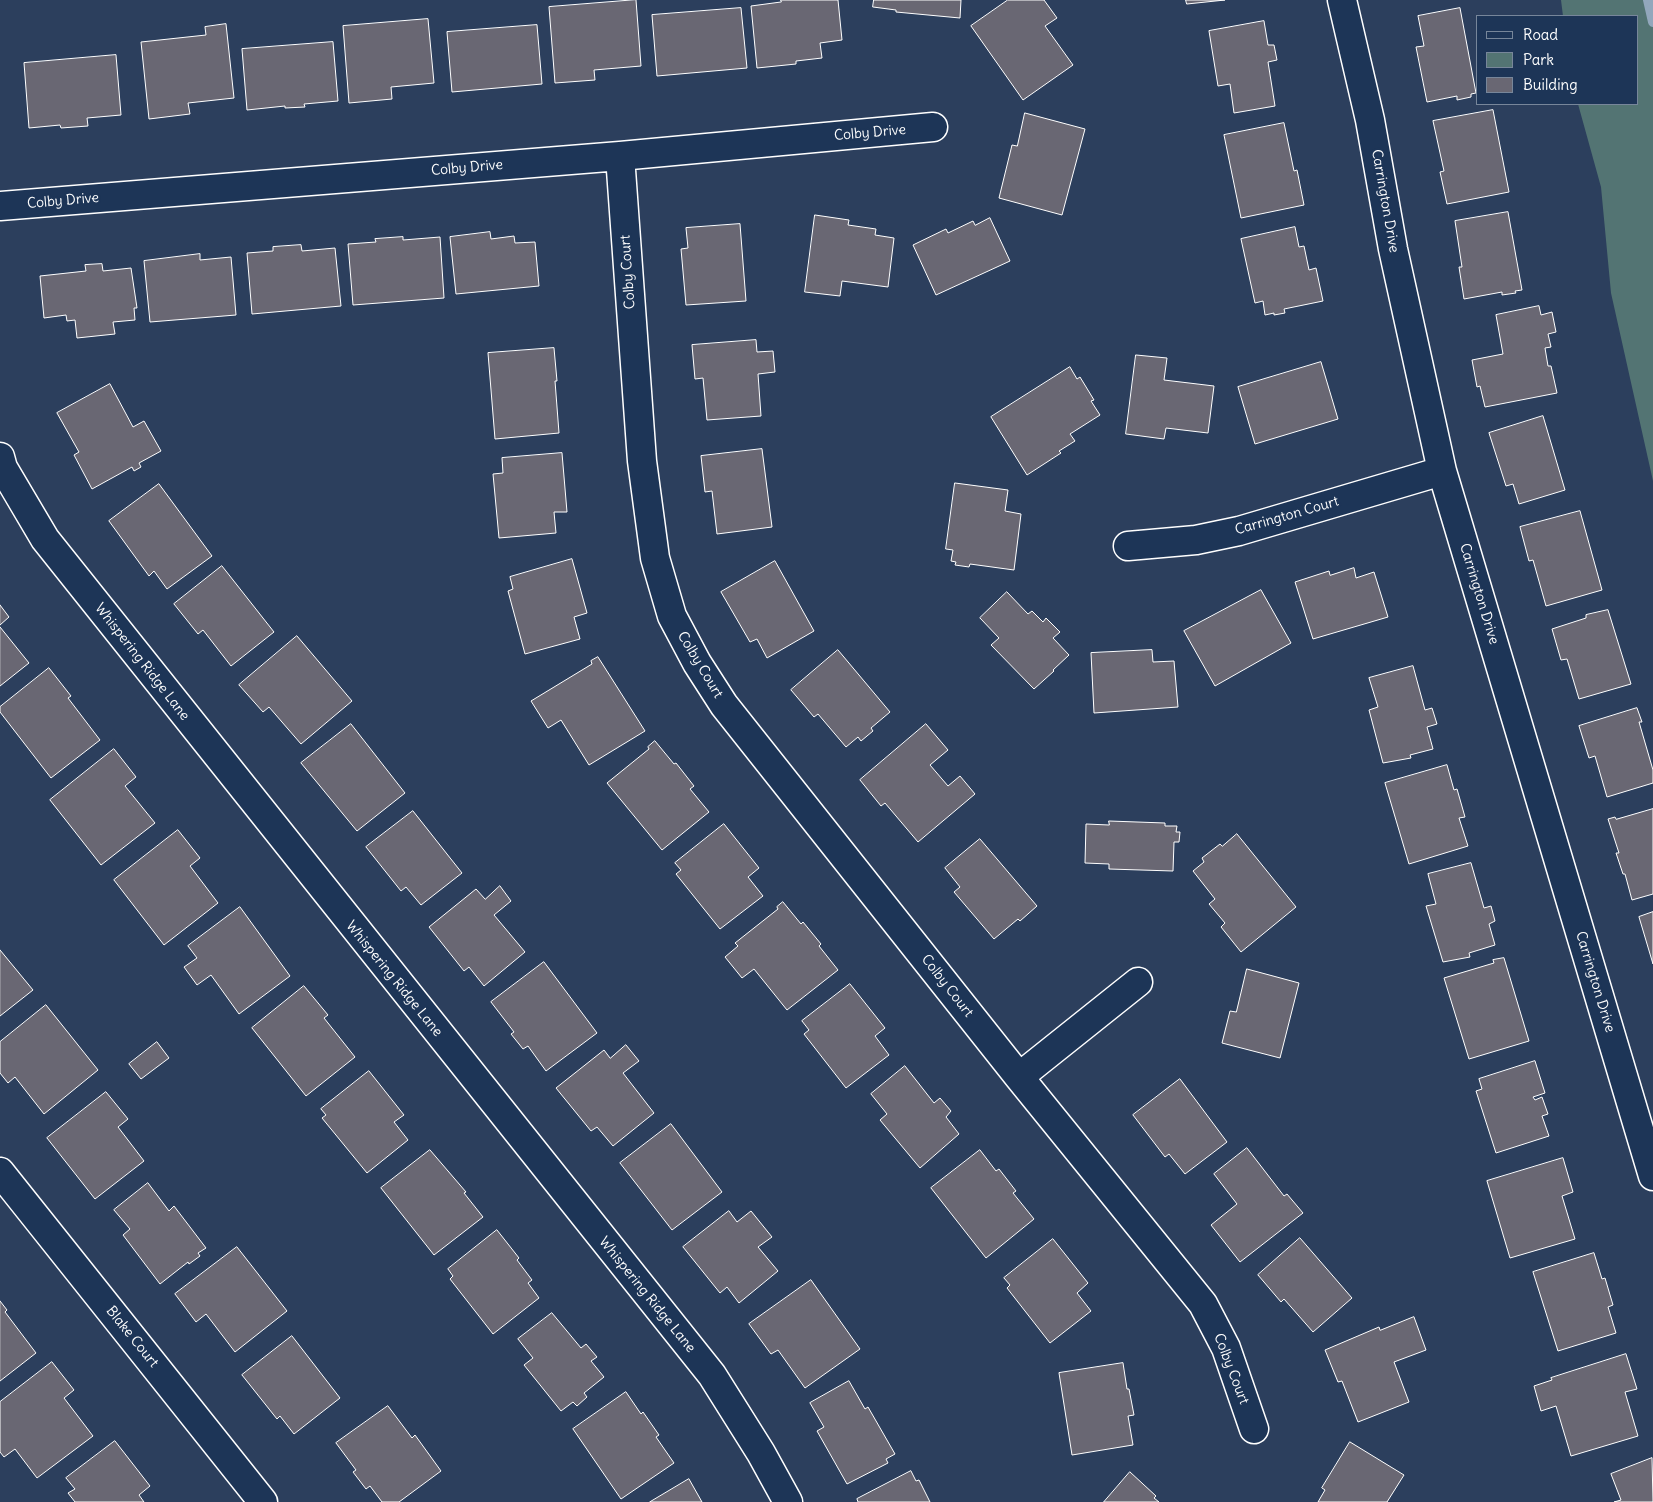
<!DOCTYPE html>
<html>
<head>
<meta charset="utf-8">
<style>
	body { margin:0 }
	#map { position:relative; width:1653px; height:1502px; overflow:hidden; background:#2c3f5d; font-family:Delius,sans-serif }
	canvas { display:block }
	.legend { position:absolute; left:1476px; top:15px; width:162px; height:90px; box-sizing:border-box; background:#1d3557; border:1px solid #77869a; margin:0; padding:6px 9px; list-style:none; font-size:15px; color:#fff }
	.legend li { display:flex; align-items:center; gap:10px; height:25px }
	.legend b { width:25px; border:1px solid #77869a }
</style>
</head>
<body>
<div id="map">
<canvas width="1653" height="1502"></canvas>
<ul class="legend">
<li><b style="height:6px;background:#1d3557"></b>Road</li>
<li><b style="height:14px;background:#537473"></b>Park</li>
<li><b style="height:14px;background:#696773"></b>Building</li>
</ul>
</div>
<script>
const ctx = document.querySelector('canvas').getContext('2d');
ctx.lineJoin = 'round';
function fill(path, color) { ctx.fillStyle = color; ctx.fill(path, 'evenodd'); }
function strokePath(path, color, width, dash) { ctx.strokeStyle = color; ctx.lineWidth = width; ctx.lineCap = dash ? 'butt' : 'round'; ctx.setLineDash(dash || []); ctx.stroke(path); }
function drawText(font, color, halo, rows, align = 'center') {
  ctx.font = font + ' Delius,sans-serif'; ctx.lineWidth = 4.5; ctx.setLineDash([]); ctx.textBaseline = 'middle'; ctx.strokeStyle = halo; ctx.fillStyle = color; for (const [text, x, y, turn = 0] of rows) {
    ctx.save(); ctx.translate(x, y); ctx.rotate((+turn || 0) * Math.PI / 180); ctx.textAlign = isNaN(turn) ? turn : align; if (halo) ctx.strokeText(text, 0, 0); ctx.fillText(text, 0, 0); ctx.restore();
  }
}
fill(new Path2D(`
	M1561 0H1653V481L1611 293 1601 187 1578 104H1637V16H1563Z`), '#537473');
strokePath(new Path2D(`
	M1648 0 1653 22`), '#92a7bc', 10);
const building = new Path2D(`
	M636 0 641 66 594 70 595 80 555 83 549 7Z
	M781 0H838L842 40 820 43 822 58 796 61V64L757 68 751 6 781 2Z
	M874 0H961L960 18 896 12V10L873 7Z
	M1008 0H1044L1057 18 1045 26 1073 65 1023 100 971 26Z
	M1186 0H1225L1187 4Z
	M741 8 747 68 657 76 652 15Z
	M1460 8 1476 93 1471 94V97L1457 100V96L1427 102 1416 47 1424 46 1418 16Z
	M428 19 434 83 391 87 392 99 349 103 343 26Z
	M1264 21 1268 45H1274L1277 60 1268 62 1275 106 1234 113 1230 84 1218 86 1209 31Z
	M226 24 234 98 188 103 190 114 149 119 141 42 206 35 205 27Z
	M537 25 542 84 452 92 447 32Z
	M333 42 338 101 304 104 305 107 285 108V106L247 110 242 49Z
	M116 55 121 115 87 118 88 126 61 128 60 125 29 128 24 63Z
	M1493 110 1509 192 1447 204 1440 172 1444 171 1433 121Z
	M1025 113 1085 129 1062 215 999 198 1012 145 1017 146Z
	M1284 123 1294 171 1297 170 1304 205 1241 218 1224 135Z
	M1508 212 1522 290 1515 291 1516 293 1502 295V292L1464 299 1459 267H1462L1455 221Z
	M815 215 849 220 848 225 876 229 875 235 894 238 888 287 842 281 840 296 805 292Z
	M990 218 1010 261 936 295 913 245 946 229 948 233 973 221 975 225Z
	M740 224 746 301 686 305 681 249 688 248 686 228Z
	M1295 227 1299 247 1304 246 1309 270 1316 268 1323 301 1284 309 1285 313 1274 315V313L1265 315 1263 301 1255 303 1241 239Z
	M490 232 491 239 514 236 515 243 535 242 539 286 456 294 450 237Z
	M403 237V240L440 237 444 298 353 305 348 244 376 242 375 239Z
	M301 245 302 251 335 248 341 306 252 314 247 253 273 251V247Z
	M200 254V260L231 257 236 315 150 322 144 261Z
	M102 264 103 271 131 268 137 308H134L135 320 113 322 115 334 77 338 75 320 67 321 66 315 44 318 40 276 86 271 85 265Z
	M1539 306 1541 315 1552 312 1556 332 1548 334 1551 347 1545 348 1548 366H1551L1557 393 1485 407 1480 386 1477 387 1472 360 1503 354 1496 315Z
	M756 340 757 352 773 351 775 372 758 374 761 416 707 420 703 378 695 379 692 345Z
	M554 348 557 381H555L559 433 495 439 488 353Z
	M1136 355 1167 358 1164 380 1214 386 1208 433 1166 428 1164 439 1126 434Z
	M1321 362 1338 419 1255 444 1238 387Z
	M1070 367 1077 379 1080 377 1094 400 1091 401 1100 415 1070 434 1075 441 1059 451 1061 453 1027 475 991 417Z
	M110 384 133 427 144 421 161 451 139 463 141 467 134 471 132 467 92 489 74 455 79 452 57 413Z
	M1543 416 1565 490 1519 504 1513 484 1506 486 1489 433Z
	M762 449 772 527 717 534 712 491 705 492 701 456Z
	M562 453 567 512H554L556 533 499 538 493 474 503 473 502 458Z
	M955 483 1008 490 1005 511 1021 514 1014 570 970 564 969 567 955 565 956 562 951 561 953 550 946 549Z
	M159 484 212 556 167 589 154 571 149 576 109 521Z
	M1580 511 1602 590 1546 606 1533 560 1529 561 1520 527Z
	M572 559 587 613 574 617 580 639 525 654 508 591 513 589 510 577Z
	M775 561 814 631 767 658 757 639 750 642 721 592Z
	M222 566 274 632 231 666 203 630 198 634 174 604Z
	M1354 568 1356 578 1374 572 1388 617 1313 639 1295 582 1329 571 1330 575Z
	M1261 590 1291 643 1215 686 1184 631Z
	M1007 592 1028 614 1032 611 1043 622 1046 618 1060 632 1053 638 1069 655 1053 670 1054 671 1034 689 991 645 999 638 980 618Z
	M0 605 9 617 0 625Z
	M1608 610 1631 684 1579 699 1567 659 1561 660 1552 629 1586 618V615Z
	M0 627 29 663 0 686Z
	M297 636 352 701 301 744 269 707 263 712 239 685Z
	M838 650 890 712 871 728 873 731 861 741 858 737 846 747 818 714 814 717 791 690Z
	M1152 650 1153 662 1174 661 1178 707 1094 713 1091 653Z
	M598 657 645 731 589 765 561 720 548 728 531 701 592 664 591 661Z
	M1413 666 1425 710 1432 708 1437 724 1427 727 1433 749 1410 755 1411 758 1383 763 1369 710 1378 707 1369 678Z
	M49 668 71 696 68 698 100 740 51 778 0 712V707Z
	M1637 708 1642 722H1639L1653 770V783L1607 797 1595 756 1589 758 1579 726Z
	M351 724 405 793 357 831 301 763Z
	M926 724 948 750 930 765 948 786 960 776 975 794 918 842 885 803 881 806 860 780Z
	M655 741 674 764 676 763 694 786 690 789 709 812 662 850 607 783 649 749 648 747Z
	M114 749 136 777 125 786 155 823 101 865 50 800Z
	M1447 765 1454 790 1457 789 1465 817 1459 818 1468 846 1409 864 1385 783Z
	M1653 809V894L1632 900 1625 874H1623L1616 853H1619L1608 819 1615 817 1616 819Z
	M413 811 462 873 421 905 406 887 401 891 366 847Z
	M1109 821 1165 823V826H1177L1176 832H1180L1179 842H1174L1173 871 1109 869V864L1085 863 1086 824 1109 825Z
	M724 824 759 868 748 877 763 896 720 929 676 874 681 870 675 863Z
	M178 830 200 858 190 866 218 903 164 945 114 880Z
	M1237 834 1296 907 1241 952 1221 927 1225 923 1209 904 1215 899 1193 871 1204 862 1202 858 1220 844 1222 846Z
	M980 839 1037 906 1020 921 1018 919 994 939 954 892 960 887 945 868Z
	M1471 863 1484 908 1491 906 1495 921 1489 924 1495 945 1469 953 1470 957 1443 962 1426 906 1436 904 1428 874Z
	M500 886 511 901 494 915 525 952 484 986 469 967 464 971 429 927 476 889 485 899Z
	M783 902 801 924 803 922 821 944 819 946 838 970 787 1010 754 969 742 978 725 957 738 946 735 943 778 909 777 907Z
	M240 907 290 976 239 1014 211 975 197 985 184 967 197 958 188 946Z
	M1653 912V964L1639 917Z
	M0 950 33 990 0 1016Z
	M1504 958 1529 1041 1469 1059 1444 978 1494 963 1493 960Z
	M544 962 597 1033 546 1071 528 1046 523 1049 511 1034 514 1032 491 1002Z
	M1247 969 1299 983 1280 1058 1222 1043 1230 1011 1236 1012Z
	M850 984 885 1028 875 1036 889 1055 846 1088 804 1034 809 1030 802 1021Z
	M304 986 328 1015 324 1018 355 1057 306 1096 252 1028Z
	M46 1005 98 1070 44 1114 15 1077 8 1083 0 1073V1042Z
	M157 1042 169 1058 141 1079 129 1064Z
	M626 1045 639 1061 623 1073 654 1113 613 1146 597 1127 591 1131 556 1088 604 1050 610 1058Z
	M1535 1061 1545 1093 1533 1097 1535 1100 1542 1097 1548 1114 1542 1116 1549 1136 1496 1153 1476 1091 1482 1089 1479 1079Z
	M905 1066 934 1103 940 1098 951 1111 946 1117 959 1134 920 1168 880 1120 887 1114 871 1094Z
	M369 1071 404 1115 394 1122 408 1140 367 1173 322 1118 326 1115 321 1109Z
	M1180 1079 1227 1142 1185 1174 1169 1154 1165 1157 1133 1115Z
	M106 1092 128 1119 118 1127 144 1161 95 1199 47 1138Z
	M671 1124 722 1192 672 1230 620 1163Z
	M1247 1148 1284 1196 1287 1194 1303 1213 1240 1262 1211 1225 1237 1204 1214 1174Z
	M430 1150 466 1192 464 1193 483 1217 434 1255 381 1188Z
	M980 1150 996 1171 999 1169 1016 1191 1013 1193 1034 1219 986 1258 931 1188Z
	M1563 1158 1573 1192 1562 1196 1575 1239 1510 1258 1487 1181Z
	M148 1183 169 1211 174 1206 206 1248 198 1253 200 1256 189 1264 188 1262 160 1284 123 1235 130 1229 114 1210Z
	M729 1211 737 1222 751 1211 772 1237 758 1247 778 1271 739 1303 727 1287 720 1293 683 1247Z
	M497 1230 519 1258 517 1260 532 1280 528 1283 539 1298 493 1334 450 1279 453 1276 448 1269Z
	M1300 1238 1352 1298 1313 1332 1284 1299 1281 1302 1258 1275Z
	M1053 1239 1088 1283 1077 1293 1091 1311 1050 1343 1007 1288 1010 1285 1004 1278Z
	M237 1247 287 1311 235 1352 206 1314 196 1322 175 1294Z
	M1594 1253 1602 1279 1605 1278 1613 1305 1608 1307 1616 1333 1558 1351 1533 1272Z
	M811 1280 860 1349 805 1388 778 1350 771 1354 749 1324Z
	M0 1301 7 1310 5 1312 36 1353 0 1381Z
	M552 1313 581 1348 586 1344 597 1357 591 1361 604 1377 584 1393 587 1397 577 1406 573 1402 561 1411 524 1365 533 1358 518 1339Z
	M1414 1317 1426 1350 1394 1362 1409 1402 1358 1422 1342 1381 1338 1382 1325 1350 1379 1327 1380 1330Z
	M292 1336 340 1398 294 1434 280 1416 277 1419 242 1375Z
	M1626 1354 1637 1389 1625 1392 1638 1436 1571 1456 1556 1406 1541 1411 1534 1386 1552 1380 1551 1378Z
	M52 1362 74 1390 64 1398 93 1436 37 1478 15 1449 4 1457 0 1452V1402Z
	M1123 1363 1127 1389H1129L1134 1415 1128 1416 1133 1445 1072 1455 1059 1373Z
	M849 1381 865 1409 868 1407 895 1454 886 1459 888 1463 847 1484 817 1431 824 1427 810 1403Z
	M626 1392 641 1414 643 1412 659 1435 656 1437 674 1463 621 1499 573 1429Z
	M388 1406 412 1438 415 1435 441 1471 399 1502H382L370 1486 366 1489 353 1472 356 1470 336 1443Z
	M115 1441 150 1486 139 1495 144 1502H75L68 1493 75 1489 66 1478Z
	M1350 1442 1404 1475 1387 1502H1318L1325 1490 1322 1488Z
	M1652 1458 1653 1502H1614L1621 1500 1611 1474Z
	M911 1471 916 1481 919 1480 930 1502H858L857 1499Z
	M1130 1472 1156 1496 1154 1498 1159 1502H1104Z
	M689 1479 702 1502H650Z`);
fill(building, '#696773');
strokePath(building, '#fff', 1);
const minor = new Path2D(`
	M1342 0 1370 120 1393 249 1442 471 1653 1176
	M620 156 642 461 655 558 672 616 697 663 724 705 1019 1077 1203 1304 1226 1348 1254 1429
	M0 206 620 156 933 127
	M0 457 3 468 45 539 712 1375 761 1453 788 1502
	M1128 546 1196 540 1239 531 1442 471
	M1019 1077 1138 982
	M0 1172 263 1502`);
strokePath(minor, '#fff', 31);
strokePath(minor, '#1d3557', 28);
drawText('14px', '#fff', '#1d3557', [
	["Colby Drive",870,133,-5],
	["Colby Drive",467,168,-5],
	["Colby Drive",63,201,-5],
	["Carrington Drive",1385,201,80],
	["Colby Court",628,272,-94],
	["Carrington Court",1287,516,-16],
	["Carrington Drive",1479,594,73],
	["Whispering Ridge Lane",142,662,52],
	["Colby Court",700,665,59],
	["Whispering Ridge Lane",394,979,51],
	["Carrington Drive",1595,982,73],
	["Colby Court",947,986,52],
	["Whispering Ridge Lane",647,1295,51],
	["Blake Court",132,1337,51],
	["Colby Court",1231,1369,69]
]);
</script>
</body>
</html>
